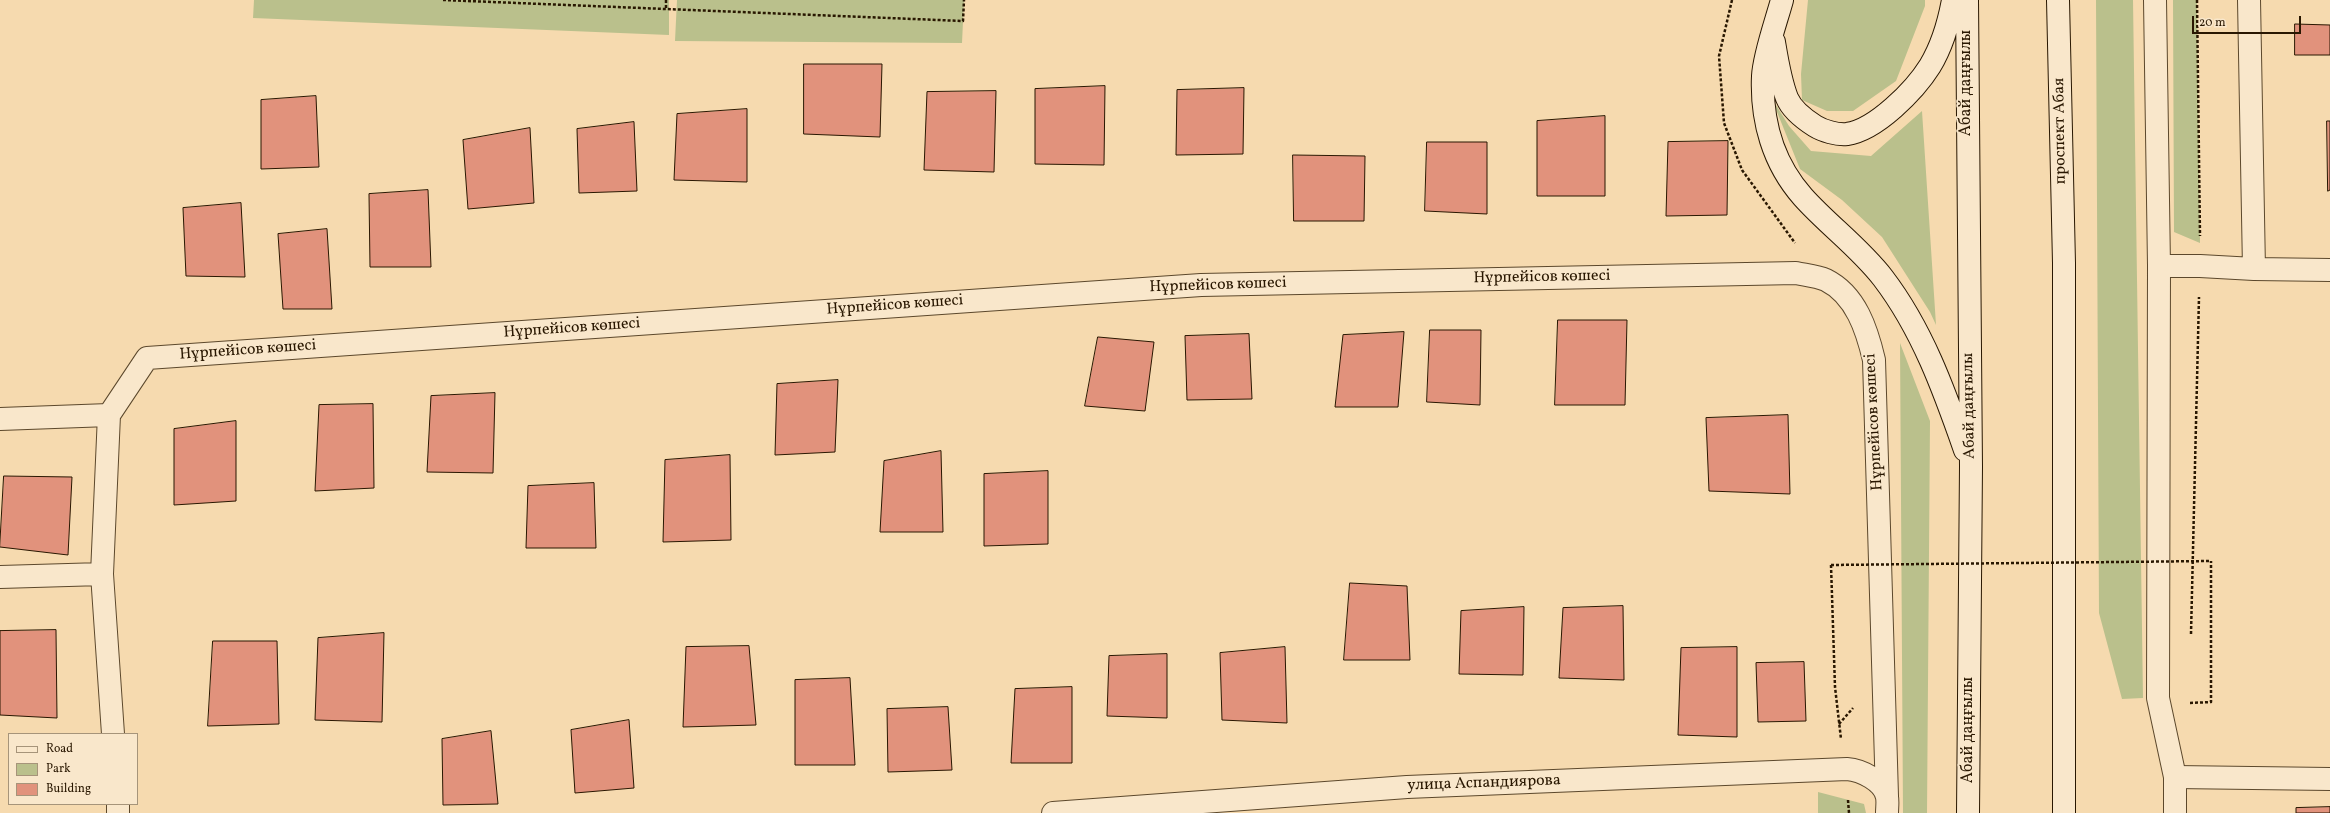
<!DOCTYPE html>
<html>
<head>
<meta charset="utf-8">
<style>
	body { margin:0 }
	#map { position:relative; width:2330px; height:813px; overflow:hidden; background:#f6daaf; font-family:Vollkorn,serif }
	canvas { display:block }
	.legend { position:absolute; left:8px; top:733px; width:130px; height:72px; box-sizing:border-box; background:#f9e7cb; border:1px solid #a6947a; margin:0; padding:5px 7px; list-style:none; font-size:12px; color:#291701 }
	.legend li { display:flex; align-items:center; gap:8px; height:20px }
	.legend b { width:20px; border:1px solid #a6947a }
	.scale { position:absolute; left:2192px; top:16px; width:109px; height:18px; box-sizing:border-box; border:2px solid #291701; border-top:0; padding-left:5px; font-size:12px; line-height:14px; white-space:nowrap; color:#291701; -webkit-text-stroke:3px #f9e7cb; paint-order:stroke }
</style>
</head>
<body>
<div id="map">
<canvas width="2330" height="813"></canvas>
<ul class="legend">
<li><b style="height:5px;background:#f9e7cb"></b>Road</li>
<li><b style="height:11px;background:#bac08c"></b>Park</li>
<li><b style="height:11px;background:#e1927c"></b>Building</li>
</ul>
<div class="scale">20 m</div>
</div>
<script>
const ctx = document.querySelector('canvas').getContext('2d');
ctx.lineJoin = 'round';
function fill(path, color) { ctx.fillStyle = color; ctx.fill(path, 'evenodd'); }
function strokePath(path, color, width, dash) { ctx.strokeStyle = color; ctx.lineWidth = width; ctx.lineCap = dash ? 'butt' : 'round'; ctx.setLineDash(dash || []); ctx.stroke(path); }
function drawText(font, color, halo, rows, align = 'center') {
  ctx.font = font + ' Vollkorn,serif'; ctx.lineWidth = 3.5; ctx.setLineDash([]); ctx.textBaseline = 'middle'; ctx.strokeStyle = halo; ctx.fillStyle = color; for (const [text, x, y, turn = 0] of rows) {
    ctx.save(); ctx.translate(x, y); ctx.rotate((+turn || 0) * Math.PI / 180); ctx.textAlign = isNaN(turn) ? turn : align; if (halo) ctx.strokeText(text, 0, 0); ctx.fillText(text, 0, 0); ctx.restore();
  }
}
fill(new Path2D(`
	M254 0H669V35L253 18Z
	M677 0H964L962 43 675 41Z
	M1808 0H1925V6L1896 81 1853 111H1827L1802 100 1801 74Z
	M2096 0H2133L2143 698 2122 699 2099 613Z
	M2173 0H2197L2200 243 2174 232Z
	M1771 97 1789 126 1811 151 1871 156 1922 111 1936 325 1930 312 1882 237 1842 200 1800 169Z
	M1900 343 1930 421 1927 813H1903Z
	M1818 792 1864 804 1866 813H1818Z`), '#bac08c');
const building = new Path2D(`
	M2295 24 2330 25V55H2295Z
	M804 64H882L880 137 804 134Z
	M1105 86 1104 165 1035 164V89Z
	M1244 88 1243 154 1176 155 1177 90Z
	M996 91 994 172 924 170 927 92Z
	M316 96 319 167 261 169V100Z
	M747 109V182L674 180 677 114Z
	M1605 116V196H1537V121Z
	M2327 121H2330V190L2328 191Z
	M634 122 637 191 579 193 577 129Z
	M530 128 534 203 468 209 463 140Z
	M1728 141 1727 215 1666 216 1668 142Z
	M1427 142H1487V214L1425 211Z
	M1293 155 1365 156 1364 221H1294Z
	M428 190 431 267H370L369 194Z
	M241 203 245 277 186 276 183 208Z
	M327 229 332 309H283L278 234Z
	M1558 320H1627L1625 405H1555Z
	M1430 330H1481L1480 405 1427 402Z
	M1404 332 1398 407H1335L1343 335Z
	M1249 334 1252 399 1187 400 1185 336Z
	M1098 337 1154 342 1145 411 1085 406Z
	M838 380 835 452 775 455 777 384Z
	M495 393 493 473 427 472 431 396Z
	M373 404 374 488 315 491 319 405Z
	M1788 415 1790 494 1709 491 1706 418Z
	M236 421V501L174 505V429Z
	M941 451 943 532H880L884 461Z
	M730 455 731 540 663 542 665 460Z
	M1048 471V544L984 546V474Z
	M4 476 72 477 68 555 0 547Z
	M594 483 596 548H526L528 486Z
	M1350 583 1407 586 1410 660H1344Z
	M1623 606 1624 680 1559 678 1563 608Z
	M1524 607 1523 675 1459 674 1461 611Z
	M56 630 57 718 0 715V631Z
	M384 633 382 722 315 720 318 638Z
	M213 641H277L279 724 208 726Z
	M749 646 756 725 683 727 686 647Z
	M1285 647 1287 723 1222 720 1220 653Z
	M1737 647V737L1678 735 1681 648Z
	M1167 654V718L1107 716 1109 656Z
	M1804 662 1806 721 1758 722 1756 663Z
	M850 678 855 765H795V680Z
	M1072 687V763H1011L1015 689Z
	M948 707 952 770 888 772 887 709Z
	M629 720 634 788 575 793 571 730Z
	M491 731 498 804 443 805 442 739Z
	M2330 807V813H2296V808Z`);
fill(building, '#e1927c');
strokePath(building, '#291701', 1);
const minor = new Path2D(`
	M2155 0 2159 266 2158 698 2175 777V813
	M2159 266H2200L2254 269 2249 0
	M2254 269 2330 270
	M0 419 109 415
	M0 577 102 574
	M113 734 102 574 109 415 147 358 1201 285 1796 273C1805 275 1817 276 1826 280 1856 295 1867 330 1874 360L1887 796
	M118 804V813
	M1053 813 1407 787 1847 769C1861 770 1884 781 1887 797 1888 802 1887 808 1887 813`);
const tertiary = new Path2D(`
	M2175 777 2330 779`);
const secondary = new Path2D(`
	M1782 0C1776 22 1764 55 1763 76 1761 120 1773 163 1803 197 1828 225 1860 248 1883 278 1922 329 1944 390 1965 450
	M1967 0 1971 466 1968 813
	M2058 0 2064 263V813
	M1774 42C1777 60 1780 80 1787 98 1792 110 1804 119 1815 126 1823 131 1837 135 1847 134 1876 130 1915 90 1930 66 1942 46 1949 22 1953 0`);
strokePath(minor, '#5c482c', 24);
strokePath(tertiary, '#5c482c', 24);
strokePath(secondary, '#291701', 24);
strokePath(new Path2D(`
	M443 0 963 21 964 0
	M666 0V9
	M1732 0 1719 56 1724 123 1742 170 1795 243
	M2197 0 2200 236
	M1831 565 1835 687 1841 739
	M2191 634 2199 297
	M2190 703 2211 702V561
	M1839 724 1853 708
	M1848 800 1849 813`), '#291701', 2.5, [3, 2]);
strokePath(minor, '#f9e7cb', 22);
strokePath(tertiary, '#f9e7cb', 22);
strokePath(secondary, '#f9e7cb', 22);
strokePath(new Path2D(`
	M1831 565 2211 561`), '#291701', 2.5, [3, 2]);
drawText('16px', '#291701', '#f9e7cb', [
	["Абай даңғылы",1967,83,-90],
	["проспект Абая",2061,131,-91],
	["Нұрпейісов көшесі",1542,278,-1],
	["Нұрпейісов көшесі",1218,286,-2],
	["Нұрпейісов көшесі",895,306,-4],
	["Нұрпейісов көшесі",572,329,-4],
	["Нұрпейісов көшесі",248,351,-4],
	["Абай даңғылы",1970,406,-91],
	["Нұрпейісов көшесі",1875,422,-93],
	["Абай даңғылы",1969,730,-90],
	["улица Аспандиярова",1484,784,-2]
]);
</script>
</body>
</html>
